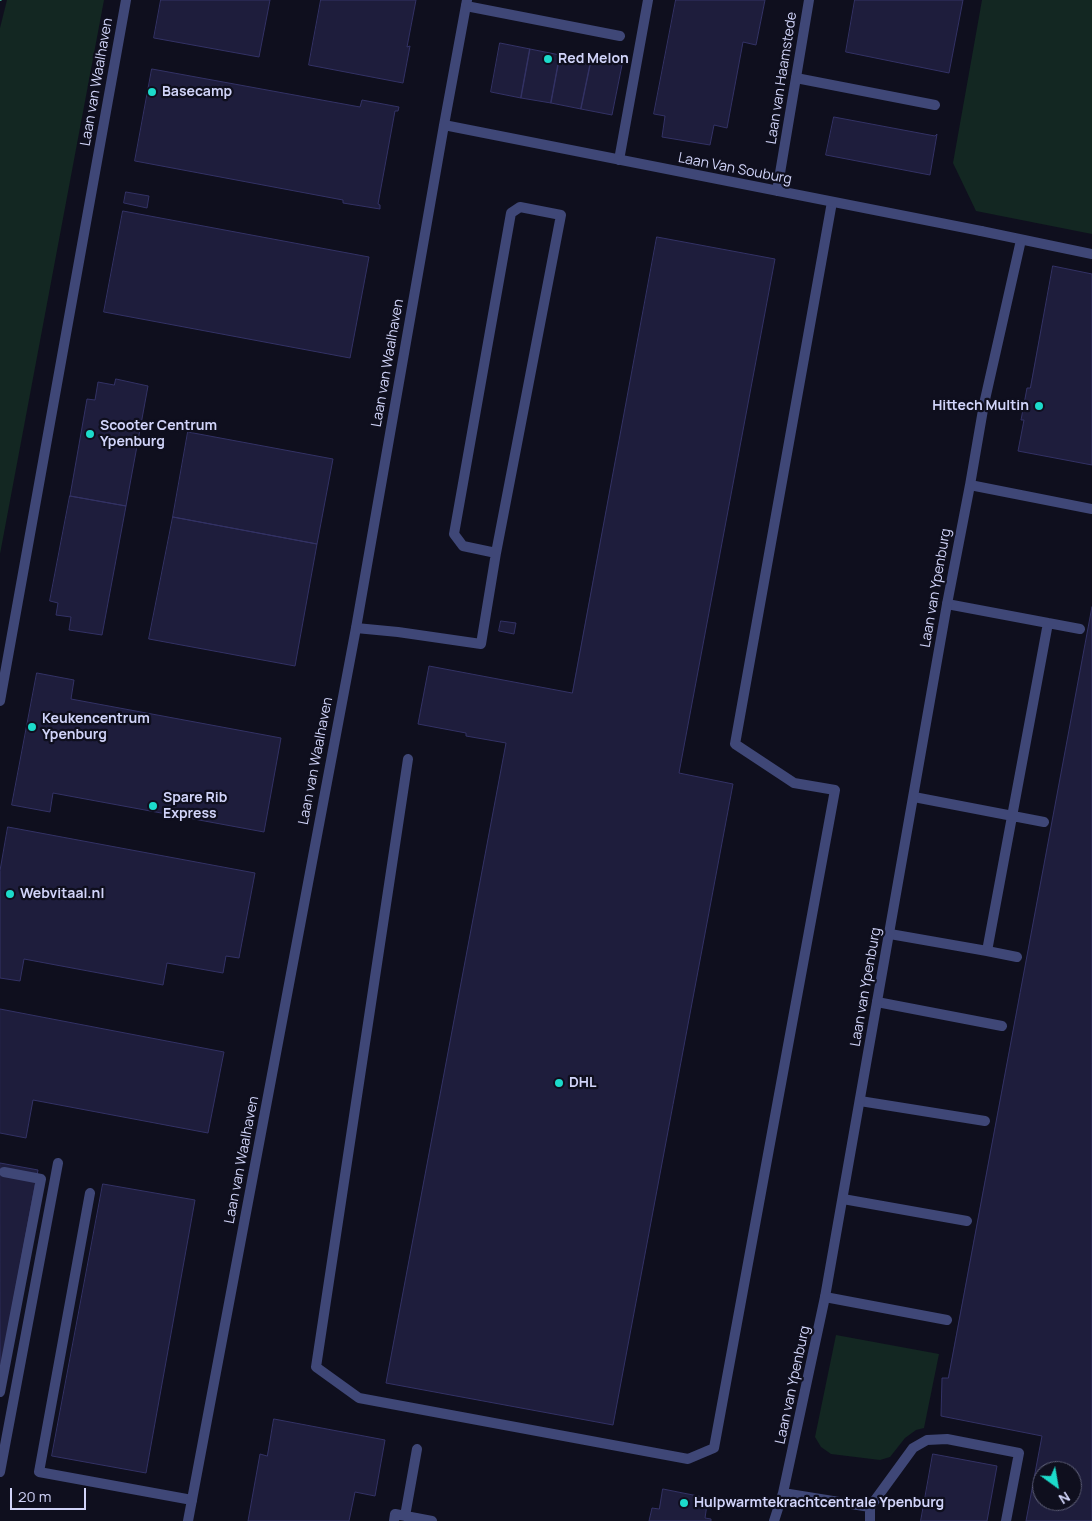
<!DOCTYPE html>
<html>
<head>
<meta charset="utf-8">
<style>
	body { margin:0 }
	#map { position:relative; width:1092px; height:1521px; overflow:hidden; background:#0f0f1e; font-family:Manrope,sans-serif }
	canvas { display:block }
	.north { position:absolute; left:1032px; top:1461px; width:50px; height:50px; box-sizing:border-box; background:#0f0f1e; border:1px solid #5d5e76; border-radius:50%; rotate:148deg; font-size:14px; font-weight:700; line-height:20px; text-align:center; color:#d1d4f9 }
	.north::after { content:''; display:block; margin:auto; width:18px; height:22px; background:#1cdbcb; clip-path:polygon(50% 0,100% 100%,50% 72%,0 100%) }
	.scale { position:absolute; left:10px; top:1488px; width:76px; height:22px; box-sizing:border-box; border:2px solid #d1d4f9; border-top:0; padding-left:6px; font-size:15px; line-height:18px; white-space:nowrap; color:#d1d4f9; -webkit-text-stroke:4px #0f0f1e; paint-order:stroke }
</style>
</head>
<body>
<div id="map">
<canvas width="1092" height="1521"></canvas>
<div class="north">N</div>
<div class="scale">20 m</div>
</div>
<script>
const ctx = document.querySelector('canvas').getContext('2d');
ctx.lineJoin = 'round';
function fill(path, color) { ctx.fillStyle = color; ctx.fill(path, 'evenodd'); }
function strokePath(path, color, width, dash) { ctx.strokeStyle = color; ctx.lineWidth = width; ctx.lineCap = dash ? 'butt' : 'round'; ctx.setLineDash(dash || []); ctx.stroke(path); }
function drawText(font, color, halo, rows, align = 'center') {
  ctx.font = font + ' Manrope,sans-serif'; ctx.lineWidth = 4.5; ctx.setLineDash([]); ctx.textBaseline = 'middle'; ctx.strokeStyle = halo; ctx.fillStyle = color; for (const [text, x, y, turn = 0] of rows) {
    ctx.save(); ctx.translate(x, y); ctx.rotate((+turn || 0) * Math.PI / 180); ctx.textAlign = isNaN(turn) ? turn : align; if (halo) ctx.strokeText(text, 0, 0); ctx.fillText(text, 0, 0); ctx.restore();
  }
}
fill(new Path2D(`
	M7 0H104L0 554V28Z
	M982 0H1092V234L976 211 953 163Z
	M836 1335 939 1354 924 1428 916 1430 905 1438 890 1457 880 1460 831 1454 821 1447 815 1437Z`), '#132722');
const building = new Path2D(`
	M161 0H270L259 57 154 38Z
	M321 0H416L407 47 410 46 403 83 309 65Z
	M676 0H765L756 45 743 42 727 128 714 125 710 145 662 137 665 116 654 114Z
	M855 0H963L949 73 846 52Z
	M500 43 530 49 521 98 491 92Z
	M530 49 560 55 551 103 521 98Z
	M560 55 591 61 581 109 551 103Z
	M591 61 622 65 612 115 581 109Z
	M152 69 360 107 362 100 399 107 398 111H395L378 204 380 205V209L343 203V200L135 161Z
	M834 117 935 136 937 134 930 175 826 155Z
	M126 192 149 196 147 208 124 203Z
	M123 211 369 257 350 358 104 312Z
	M657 237 775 259 679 773 733 784 613 1425 386 1383 506 743 466 736V733L418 724 429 666 572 693Z
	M1053 266 1092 274V465L1018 451 1024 420H1021L1027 388H1030Z
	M116 379 148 386 126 506 70 496 87 399 95 400 98 382 114 385Z
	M188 432 333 459 317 544 173 517Z
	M70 496 126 506 102 635 69 630 71 617 56 615 58 603 50 601Z
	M173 517 317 544 295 666 149 639Z
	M1092 607V1521H1026L1042 1436 941 1416 942 1378H948ZM1042 1471H1072V1501H1042Z
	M501 621 516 623 514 634 499 631Z
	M37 673 74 680 71 699 281 738 264 832 53 793 50 812 12 805Z
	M8 827 255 873 239 958 226 956 223 973 167 963 163 985 24 959 20 981 0 978V871Z
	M0 1009 224 1052 208 1133 33 1100 26 1138 0 1133Z
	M0 1163 38 1170 0 1373Z
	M103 1184 195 1200 146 1473 52 1456Z
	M274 1419 385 1440 375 1496 355 1492 349 1521H248L260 1454 267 1456Z
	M933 1454 997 1466 987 1521H921Z
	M663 1489 708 1498 705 1518 711 1519V1521H649L652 1508 659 1509Z`);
fill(building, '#1e1d3c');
strokePath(building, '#333265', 1);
strokePath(new Path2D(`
	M0 1V0`), '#3ca289', 3, [2.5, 4]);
strokePath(new Path2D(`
	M466 6 620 36
	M796 78 935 105
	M619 160 648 0
	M981 231 1092 254
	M1048 623 1080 629
	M356 628 398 632 481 644 496 553 561 215 520 207 511 213 454 534 463 546 496 553
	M408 759 316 1367 359 1398 688 1459 714 1448 835 790 794 783 735 744 832 202
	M914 797 1044 822
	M890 934 987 951 1048 623 947 604
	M987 951 1017 957
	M877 1002 1002 1026
	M860 1101 985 1121
	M90 1193 39 1472 192 1500
	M843 1199 967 1221
	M825 1297 947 1320
	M0 1392 41 1179 4 1172
	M0 1472 58 1163
	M405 1516 417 1449
	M394 1521 395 1514 432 1521`), '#3f4777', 10);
strokePath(new Path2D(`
	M444 125 981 231
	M777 191 809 0
	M970 485 984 404 1021 240
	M0 701 126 0
	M870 1507 783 1493 825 1297 947 604 970 485 1092 509
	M188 1521 356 628 444 125 467 0
	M774 1521 783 1493
	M870 1521V1507L913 1448 927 1440 947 1439 1019 1453 1006 1521`), '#3f4777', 10);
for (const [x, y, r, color] of [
	[548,59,5,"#1cdbcb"],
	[152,92,5,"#1cdbcb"],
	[1039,406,5,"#1cdbcb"],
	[90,434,5,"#1cdbcb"],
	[32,727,5,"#1cdbcb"],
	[153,806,5,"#1cdbcb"],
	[10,894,5,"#1cdbcb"],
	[559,1083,5,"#1cdbcb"],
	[684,1503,5,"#1cdbcb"]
]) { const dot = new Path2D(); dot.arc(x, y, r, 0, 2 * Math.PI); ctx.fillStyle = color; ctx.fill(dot); strokePath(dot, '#0f0f1e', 2); }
drawText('bold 14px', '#d1d4f9', '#0f0f1e', [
	["Red Melon",558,59],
	["Basecamp",162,92],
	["Hittech Multin",1029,406,"right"],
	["Scooter Centrum",100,426],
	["Ypenburg",100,442],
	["Keukencentrum",42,719],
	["Ypenburg",42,735],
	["Spare Rib",163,798],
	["Express",163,814],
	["Webvitaal.nl",20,894],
	["DHL",569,1083],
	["Hulpwarmtekrachtcentrale Ypenburg",694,1503]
], 'left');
drawText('14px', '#d1d4f9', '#0f0f1e', [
	["Laan van Haamstede",782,78,-81],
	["Laan van Waalhaven",97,82,-80],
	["Laan Van Souburg",735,169,11],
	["Laan van Waalhaven",388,363,-80],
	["Laan van Ypenburg",936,588,-80],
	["Laan van Waalhaven",316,761,-79],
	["Laan van Ypenburg",866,987,-80],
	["Laan van Waalhaven",242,1160,-79],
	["Laan van Ypenburg",793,1385,-78]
]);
</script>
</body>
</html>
